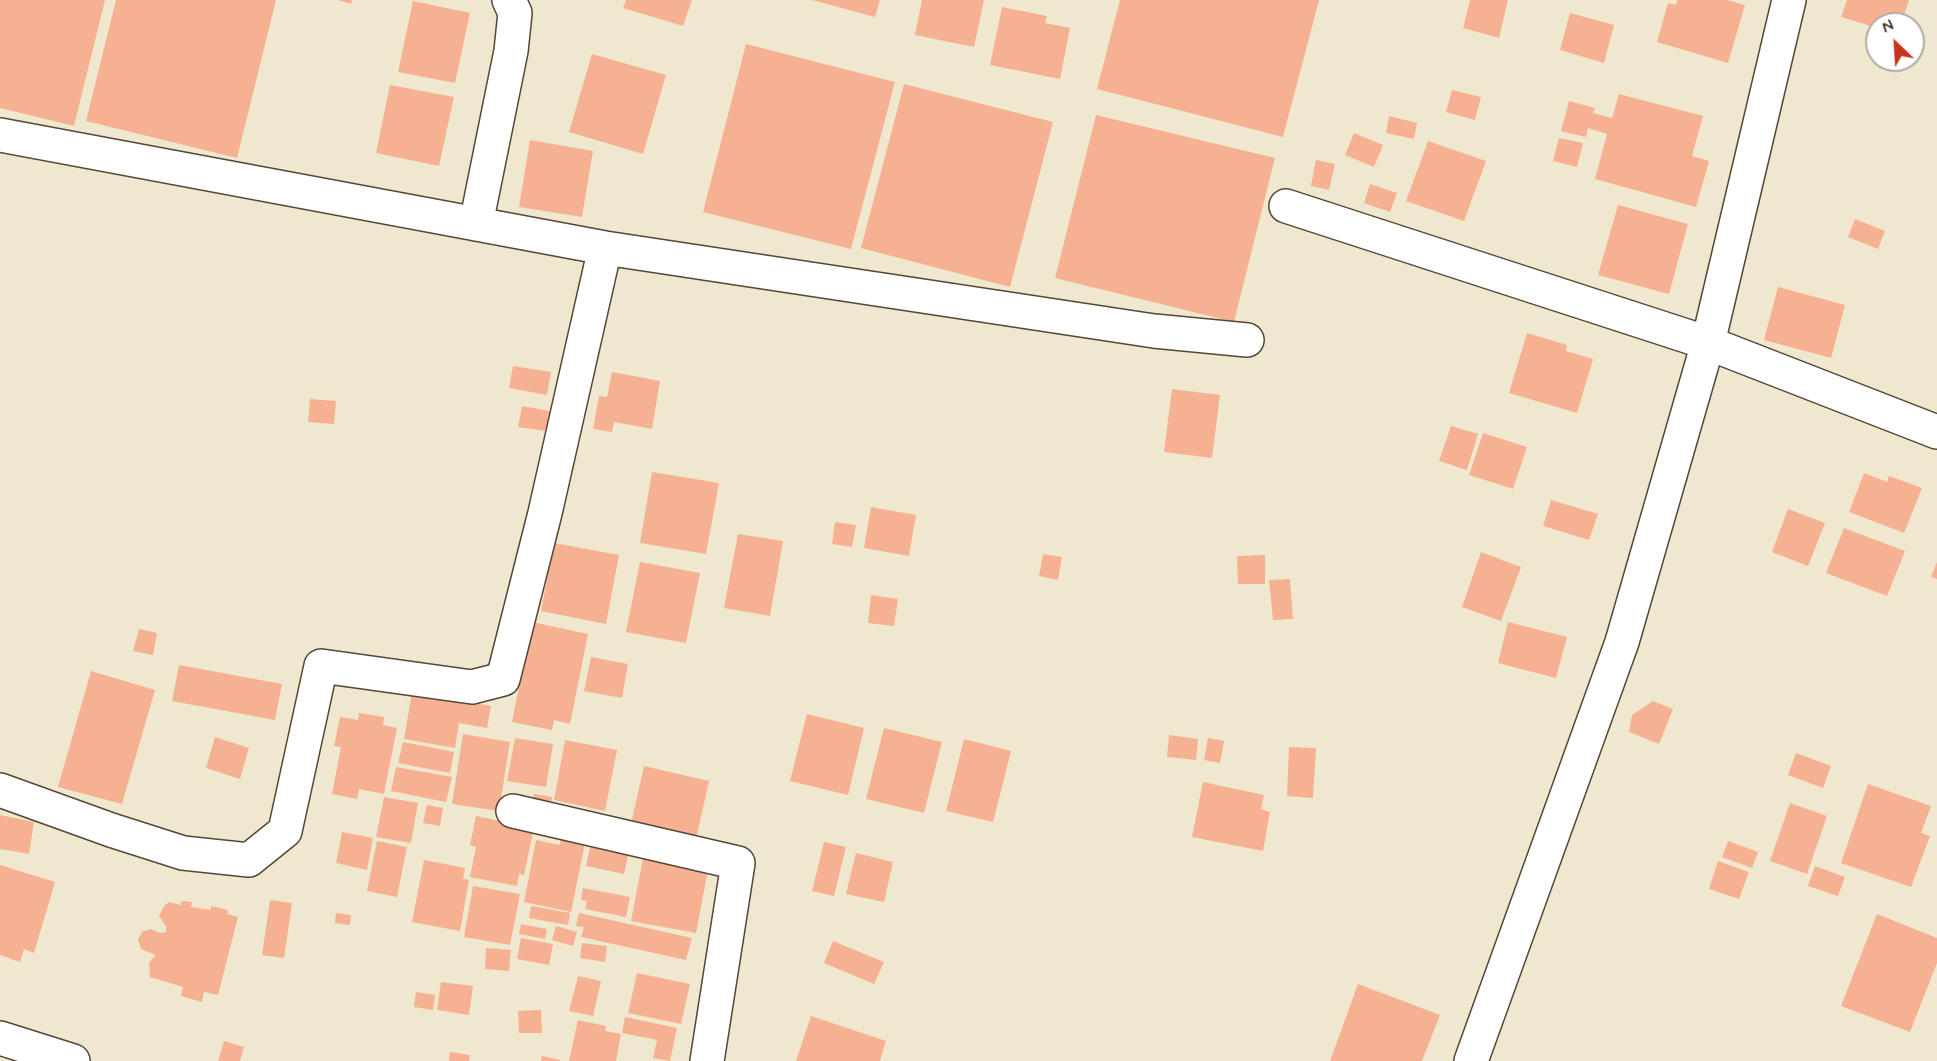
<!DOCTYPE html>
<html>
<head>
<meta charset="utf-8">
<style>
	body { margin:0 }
	#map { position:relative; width:1937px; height:1061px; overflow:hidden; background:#f0e8ce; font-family:Mynerve,sans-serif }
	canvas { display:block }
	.north { position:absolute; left:1865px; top:12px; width:60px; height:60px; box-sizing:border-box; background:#fff; border:2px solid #b1aaa5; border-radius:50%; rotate:335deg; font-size:16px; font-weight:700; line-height:24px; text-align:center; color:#3b2a1e }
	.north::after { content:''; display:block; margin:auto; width:21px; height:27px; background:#c8321e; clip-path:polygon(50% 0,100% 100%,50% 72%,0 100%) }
</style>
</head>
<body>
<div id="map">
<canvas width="1937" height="1061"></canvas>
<div class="north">N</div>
</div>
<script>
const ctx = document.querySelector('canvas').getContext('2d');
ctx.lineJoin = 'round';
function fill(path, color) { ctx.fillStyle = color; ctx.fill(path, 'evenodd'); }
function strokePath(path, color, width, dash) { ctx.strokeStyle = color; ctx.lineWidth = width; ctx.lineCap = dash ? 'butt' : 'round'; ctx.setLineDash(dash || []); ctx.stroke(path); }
fill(new Path2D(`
	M0 0H105L74 126 0 108Z
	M116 0H276L237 158 86 121Z
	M338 0H352L351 4Z
	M626 0H692L683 26 623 8Z
	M812 0H880L875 17Z
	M922 0H984L974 47 915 35Z
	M1120 0H1319L1283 137 1097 89Z
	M1470 0H1508L1499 38 1463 28Z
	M1677 0H1727L1745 5 1728 63 1657 42 1668 3 1676 5Z
	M1847 0H1909L1901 24H1877V28L1841 17Z
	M413 1 470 13 455 83 398 72Z
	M1002 7 1047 16 1045 23 1070 28 1060 79 990 65Z
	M1570 13 1614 25 1604 63 1560 50Z
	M746 44 895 82 851 249 703 212Z
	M592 54 666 75 643 154 569 132Z
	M904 84 1053 122 1010 287 861 248Z
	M390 85 454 97 439 166 376 153Z
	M1452 90 1481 97 1475 120 1446 112Z
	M1619 94 1703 116 1692 156 1709 161 1696 207 1595 179 1607 134 1588 128 1586 137 1561 131 1569 101 1595 108 1593 113 1612 118Z
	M1096 115 1275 158 1234 322 1055 278Z
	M1389 116 1417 123 1414 139 1386 133Z
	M1354 133 1383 145 1374 167 1345 155Z
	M1559 138 1583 143 1577 167 1553 161Z
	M530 140 593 151 582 217 519 207Z
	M1428 141 1486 161 1464 221 1406 201Z
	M1316 160 1335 164 1329 190 1311 186Z
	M1370 184 1397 193 1390 212 1364 203Z
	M1618 205 1688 224 1669 294 1598 275Z
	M1855 219 1885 231 1878 249 1848 237Z
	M1778 287 1845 305 1831 358 1764 340Z
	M1527 333 1567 345 1566 351 1593 359 1577 413 1509 393Z
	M513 366 551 372 547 395 509 388Z
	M612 372 660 381 652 429 614 422 612 432 593 429 599 396 607 397Z
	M1172 389 1220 395 1212 458 1164 452Z
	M310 399 336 401 334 424 308 422Z
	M522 406 550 411 546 431 518 427Z
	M1451 426 1478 434 1467 470 1439 461Z
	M1483 433 1527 447 1513 489 1469 475Z
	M652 472 719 483 706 554 640 543Z
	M1864 473 1887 482 1889 476 1922 488 1904 533 1849 512Z
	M1551 500 1598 514 1589 540 1543 526Z
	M871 507 916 515 909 556 864 548Z
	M1788 509 1825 523 1808 566 1772 552Z
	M835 522 856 525 852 547 832 544Z
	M1844 528 1905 551 1887 596 1826 573Z
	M738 534 783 541 770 616 724 608Z
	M554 543 619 555 606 624 541 611Z
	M1481 552 1521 567 1501 621 1462 607Z
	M1043 554 1062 557 1058 580 1039 576Z
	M1265 555V584H1238L1237 556Z
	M640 562 700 573 686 643 626 632Z
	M1937 562V579L1931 577Z
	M1290 579 1293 619 1273 620 1269 580Z
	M871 595 898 599 894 626 868 623Z
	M532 622 588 634 570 724 554 720 552 730 512 722Z
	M1508 622 1567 637 1556 678 1498 663Z
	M139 629 157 633 153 655 133 651Z
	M591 657 628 664 622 698 584 691Z
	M179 665 282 684 275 720 172 701Z
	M91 671 155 690 122 804 58 787Z
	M412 692 491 706 487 728 459 723 455 748 404 739Z
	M1653 701 1673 709 1659 744 1629 732 1632 715Z
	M359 713 384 717 383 725 397 728 384 794 359 789 357 799 332 794 341 747 334 746 340 717 358 720Z
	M807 714 864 728 848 795 790 781Z
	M884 728 942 742 924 813 866 799Z
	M463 734 510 742 499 811 452 804Z
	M1169 735 1198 739 1196 760 1167 757Z
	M215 737 249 748 240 779 206 768Z
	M515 738 553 744 546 787 507 781Z
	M1208 738 1224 741 1220 763 1204 760Z
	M964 739 1011 751 993 822 946 811Z
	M565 740 617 750 605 811 554 800Z
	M403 742 454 752 450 773 398 763Z
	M1289 747 1316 748 1313 798 1287 796Z
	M1796 753 1831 766 1823 788 1788 775Z
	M644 766 709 781 696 839 631 824Z
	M396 767 452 777 446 802 391 791Z
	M1203 782 1264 795 1261 809 1270 812 1263 851 1192 837Z
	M1868 784 1931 806 1921 833 1930 836 1911 887 1841 863Z
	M534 794 552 797 550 809 531 806Z
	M384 797 418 803 411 843 376 837Z
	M1790 803 1827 816 1807 874 1770 861Z
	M427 805 443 808 440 826 423 823Z
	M0 815 34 822 29 854 0 849Z
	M476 816 534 828 524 875 519 874 517 886 470 877 476 847 470 845Z
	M342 832 373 838 367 870 336 863Z
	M561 837 585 843 571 912 524 902 536 840 560 845Z
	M592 838 630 846 624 874 586 866Z
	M377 841 407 847 397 897 367 891Z
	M1728 841 1758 852 1752 868 1722 857Z
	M824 842 846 847 834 896 812 891Z
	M856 853 893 862 884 902 846 894Z
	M643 858 708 870 696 933 631 921Z
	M424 860 465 868 463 879 469 880 460 931 412 922Z
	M1718 861 1749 872 1739 899 1709 889Z
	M0 865 55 882 34 953 24 949 20 962 0 955Z
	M1815 866 1845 877 1838 896 1808 886Z
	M473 886 520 894 510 945 464 937Z
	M583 888 630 897 626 917 585 909 587 901 581 900Z
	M270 900 292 903 284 958 262 955Z
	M181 901 192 902 191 907 211 910V906L228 910 227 914 238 917 218 995 204 992 202 1002 181 996 183 987 150 977 149 963 156 955 141 949 138 939 142 932 151 929 160 933 166 932V926L159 916 164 906 169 902 181 905Z
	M531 906 570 913 568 925 529 918Z
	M336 913 351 915 350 925 335 923Z
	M579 913 692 938 686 960 581 937 584 927 576 926Z
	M1877 914 1937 938V963L1910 1032 1841 1006Z
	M521 924 547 929 545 939 519 934Z
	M556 926 577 932 573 946 552 940Z
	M521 938 553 944 549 965 517 959Z
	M833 941 884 962 874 984 824 963Z
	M582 943 607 946 605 962 580 958Z
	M486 948 511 950 509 971 485 969Z
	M637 973 690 984 681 1024 628 1013Z
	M578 976 601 981 593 1016 569 1011Z
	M441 982 473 986 469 1015 437 1010Z
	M1358 984 1440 1015 1422 1061H1330Z
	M416 992 435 995 433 1010 414 1007Z
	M541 1010 542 1033H519L518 1011Z
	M811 1016 886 1041 880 1061H796Z
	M625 1017 677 1028 670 1061 653 1058 657 1040 622 1033Z
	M578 1020 606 1026 605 1031 621 1034 616 1061H569Z
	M224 1041 244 1047 240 1061H218Z
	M450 1052 470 1055 469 1061H449Z
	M542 1056 560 1060V1061H541Z`), '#f5b192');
const minor = new Path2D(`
	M0 135 605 248 1154 331 1247 340
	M1286 206 1708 343 1937 432
	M476 224 511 51 515 13 509 0
	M0 790 111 830 183 853 249 860 285 831 321 666 472 687 503 679 545 513 605 248
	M513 811 738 863 707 1061
	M0 1038 73 1061
	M1471 1061 1622 642 1708 343 1789 0`);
strokePath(minor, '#564638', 36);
strokePath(minor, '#fff', 33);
</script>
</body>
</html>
